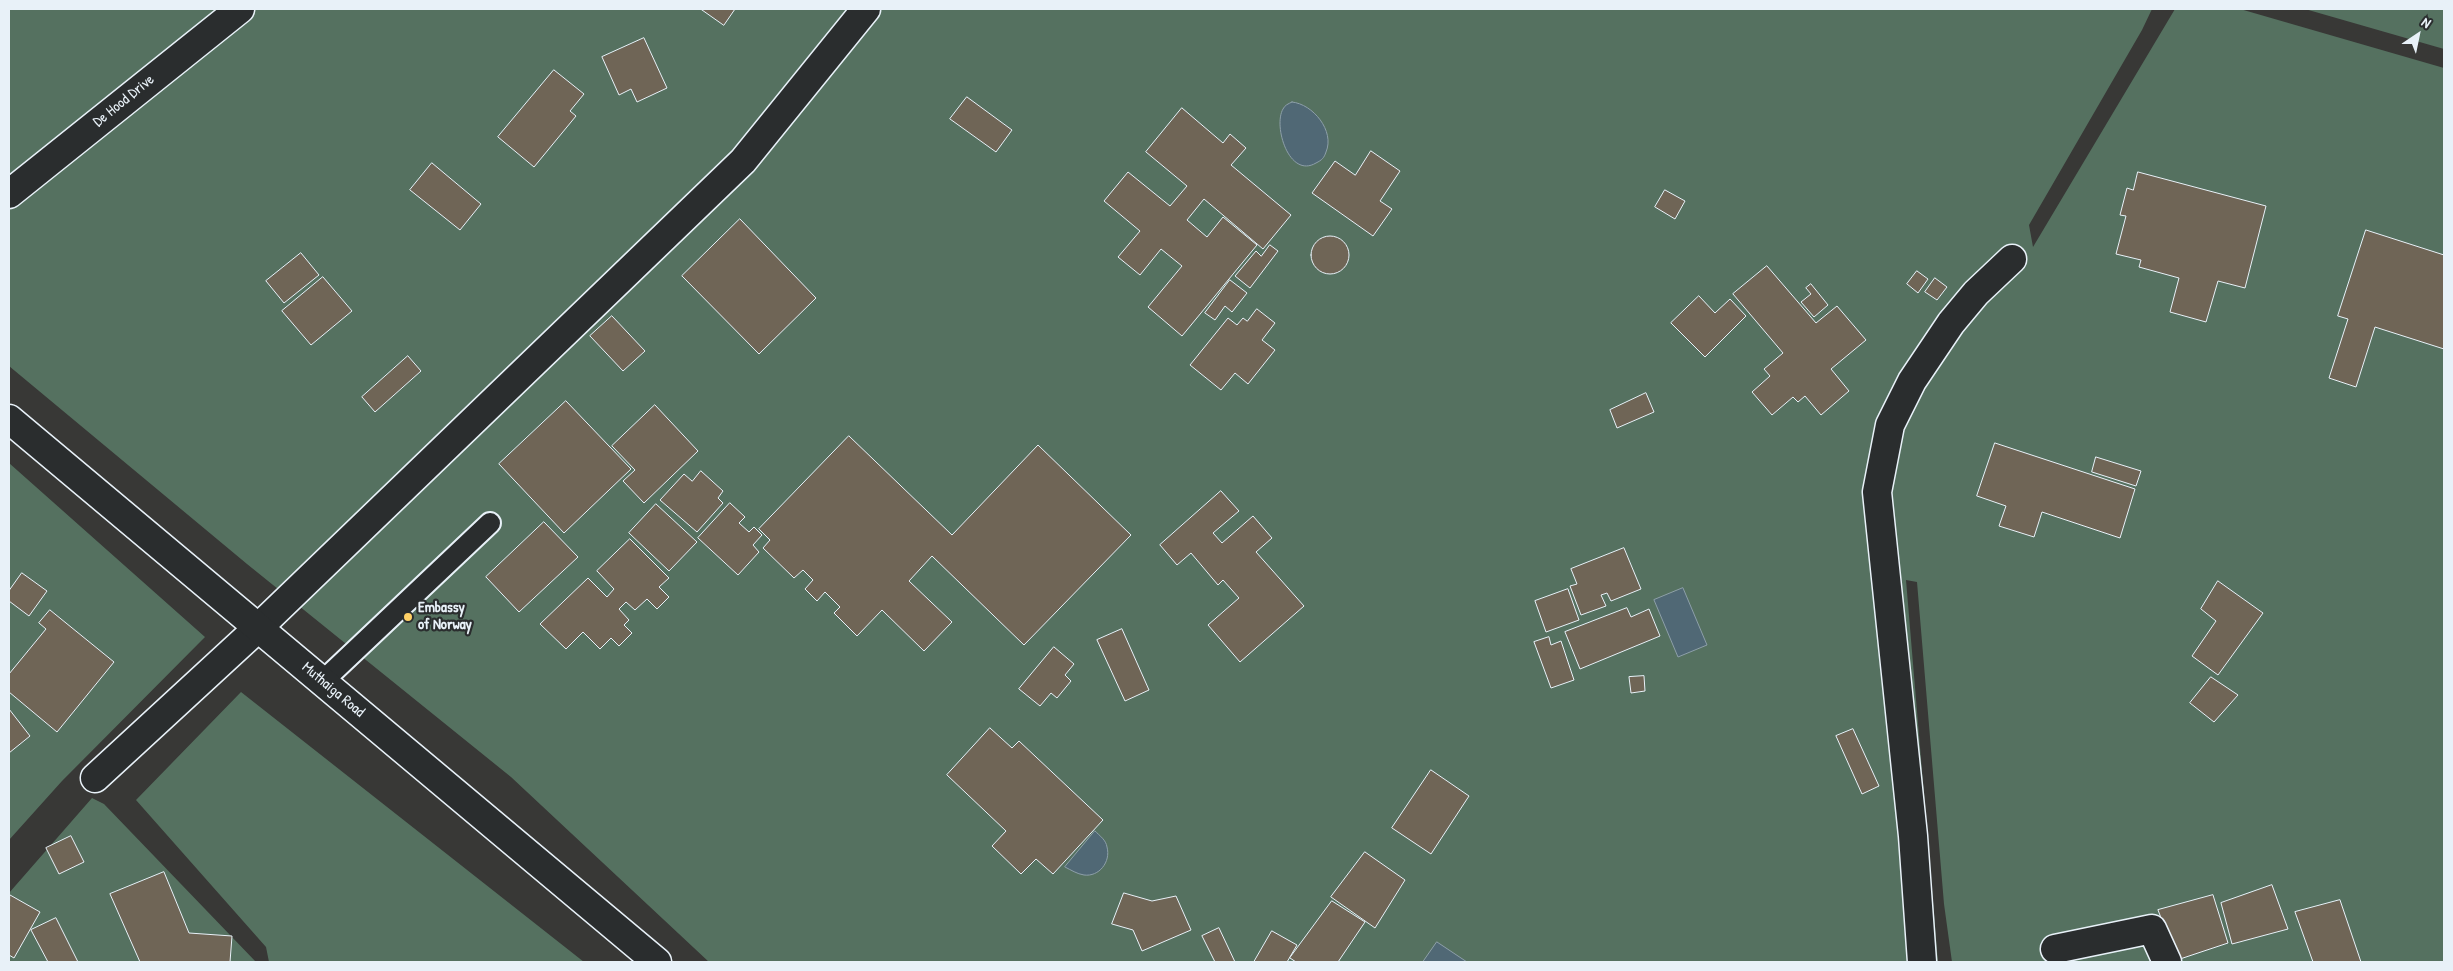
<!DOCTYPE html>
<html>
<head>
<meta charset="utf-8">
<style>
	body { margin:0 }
	#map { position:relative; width:2453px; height:971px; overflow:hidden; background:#383836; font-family:"Patrick Hand",sans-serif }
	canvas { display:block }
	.frame { position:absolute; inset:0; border:10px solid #e8f1f8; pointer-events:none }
	.north { position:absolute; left:2393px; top:10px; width:50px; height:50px; -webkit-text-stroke:4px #2a2d2e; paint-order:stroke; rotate:34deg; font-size:14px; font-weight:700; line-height:20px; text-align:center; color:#e8f1f8 }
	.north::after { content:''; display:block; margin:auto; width:18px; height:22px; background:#e8f1f8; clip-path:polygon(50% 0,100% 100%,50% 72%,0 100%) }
</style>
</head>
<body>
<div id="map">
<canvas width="2453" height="971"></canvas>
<div class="frame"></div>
<div class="north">N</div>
</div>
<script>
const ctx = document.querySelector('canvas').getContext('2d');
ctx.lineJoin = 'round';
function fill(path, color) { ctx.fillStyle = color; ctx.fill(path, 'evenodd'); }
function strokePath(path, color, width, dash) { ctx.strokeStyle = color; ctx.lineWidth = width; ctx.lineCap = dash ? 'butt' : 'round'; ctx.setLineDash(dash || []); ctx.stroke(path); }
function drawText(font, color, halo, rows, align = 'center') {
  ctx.font = font + ' "Patrick Hand",sans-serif'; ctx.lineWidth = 4.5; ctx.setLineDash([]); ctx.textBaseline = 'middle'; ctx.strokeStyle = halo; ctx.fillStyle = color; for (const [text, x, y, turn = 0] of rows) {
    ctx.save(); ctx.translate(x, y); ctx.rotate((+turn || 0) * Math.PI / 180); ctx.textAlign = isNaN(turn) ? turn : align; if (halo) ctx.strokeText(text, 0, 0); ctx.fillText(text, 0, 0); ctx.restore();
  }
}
fill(new Path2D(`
	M9 9H2152L2142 30 2029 225 2033 247 2175 9H2240L2444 68V962H1952L1944 904 1917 582 1906 580 1938 962H709L511 777 247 564 9 366Z
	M2305 9H2444V49Z
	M9 463 205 637 62 781 9 840Z
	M241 692 584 962H269L266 947 136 800Z
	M92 798 104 804 256 962H9V893Z`), '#557160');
const water = new Path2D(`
	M1292 102C1313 104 1335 131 1326 152 1324 158 1322 160 1316 163 1289 179 1273 126 1283 109 1285 105 1288 104 1292 102Z
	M1683 588 1707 645 1678 657 1654 600Z
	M1095 831C1100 836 1106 840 1107 847 1111 862 1099 877 1084 875 1077 874 1071 870 1065 867Z
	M1437 942 1467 962H1423Z`);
fill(water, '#506875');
strokePath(water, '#8d9fa9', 1);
const building = new Path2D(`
	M701 9H735L724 25Z
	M644 38 667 88 637 102 631 89 619 95 602 57Z
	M554 70 584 94 570 111 576 116 534 167 498 137Z
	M967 97 1012 130 996 152 950 119Z
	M1182 108 1223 143 1230 134 1246 148 1231 165 1291 215 1263 249 1204 199 1187 220 1207 237 1223 217 1257 245 1182 336 1148 307 1182 266 1161 249 1140 275 1118 257 1140 231 1104 201 1128 172 1170 206 1187 186 1146 152Z
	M1371 151 1400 171 1380 201 1392 209 1373 236 1312 193 1335 161 1355 175Z
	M432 163 481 204 460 230 410 190Z
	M2138 172 2266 206 2245 288 2218 281 2206 322 2170 312 2179 278 2139 267 2141 260 2116 254 2126 216 2120 215 2127 188 2133 190Z
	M1665 190 1685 201 1675 219 1655 207Z
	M740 219 816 298 759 354 682 276Z
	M2366 230 2444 255V349L2375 327 2356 387 2329 378 2348 319 2338 316Z
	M1311 255a19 19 0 1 1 38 0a19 19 0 1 1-38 0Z
	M1270 245 1278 251 1250 288 1235 276 1256 251 1261 256Z
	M301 253 319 275 284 303 266 281Z
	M1767 266 1816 323 1837 306 1866 340 1831 369 1849 391 1821 415 1805 396 1798 402 1793 397 1772 415 1752 392 1770 376 1764 369 1783 353 1733 294Z
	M1917 271 1928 279 1918 293 1907 284Z
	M323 277 352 311 311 345 282 311Z
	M1935 278 1947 287 1937 300 1925 292Z
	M1230 280 1247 293 1232 312 1225 306 1215 320 1205 313Z
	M1811 284 1828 305 1814 317 1801 302 1811 294 1806 288Z
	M1699 296 1715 313 1730 299 1746 316 1705 357 1671 323Z
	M1257 309 1275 323 1262 340 1275 350 1248 384 1235 373 1221 390 1190 365 1228 318 1237 325 1243 318 1247 321Z
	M612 316 645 351 623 371 590 336Z
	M408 356 421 371 375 412 362 397Z
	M1646 393 1654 412 1617 428 1610 410Z
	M566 401 631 469 564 533 499 464Z
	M655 405 698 451 644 503 623 481 635 470 612 446Z
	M849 436 952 535 1038 445 1131 535 1024 645 932 556 909 581 952 622 924 651 882 610 857 636 834 613 840 607 825 592 817 601 805 589 813 580 803 570 794 578 763 548 770 540 759 529Z
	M1995 443 2135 489 2120 538 2042 512 2034 537 1999 526 2006 506 1977 496Z
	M2096 457 2141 471 2136 486 2092 472Z
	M701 471 723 491 718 498 723 503 697 532 660 500 684 474 692 481Z
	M1221 491 1239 511 1213 533 1222 543 1253 516 1272 538 1256 552 1304 606 1240 662 1208 625 1239 598 1223 580 1218 585 1191 553 1177 565 1160 545Z
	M730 503 745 517 739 523 749 532 754 527 762 535 753 545 759 552 738 575 698 538Z
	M656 504 697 542 669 571 629 533Z
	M544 522 578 557 519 612 486 577Z
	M630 539 669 578 659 587 669 597 657 609 647 599 635 610 626 602 619 609 629 620 624 625 632 633 619 646 611 638 600 649 583 632 566 649 540 624 588 578 607 597 614 589 597 571Z
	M1624 548 1641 589 1611 601 1607 593 1601 595 1606 606 1581 615 1570 586 1577 584 1571 569Z
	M22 573 47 591 29 616 9 601V591Z
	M2218 581 2263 613 2218 675 2192 656 2216 621 2201 609Z
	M1568 589 1579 620 1546 632 1535 601Z
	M1627 608 1631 617 1649 609 1660 636 1580 669 1565 632Z
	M50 610 114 662 57 732 9 692V674L46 629 39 623Z
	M1122 629 1149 690 1125 701 1097 640Z
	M1549 637 1551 645 1561 641 1574 680 1551 688 1534 642Z
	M1054 647 1074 664 1065 675 1071 681 1057 698 1051 693 1040 706 1019 689Z
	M1644 676 1645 691 1631 693 1629 677Z
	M2211 677 2238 695 2214 722 2190 703Z
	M9 709 30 736 9 753Z
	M990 728 1012 748 1019 741 1103 820 1053 874 1036 859 1021 874 992 846 1006 831 947 775Z
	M1853 729 1879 786 1862 794 1836 736Z
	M1431 770 1469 796 1431 854 1392 828Z
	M71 836 84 862 59 874 46 848Z
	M1365 852 1405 880 1375 928 1331 897Z
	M164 872 189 933 232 936 230 962H140L110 894Z
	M2272 885 2288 929 2232 944 2221 903Z
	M1124 893 1152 901 1176 896 1191 930 1142 951 1133 930 1112 924Z
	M10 895 40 912 14 958 9 955Z
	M2213 895 2228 943 2177 960 2158 910Z
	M2340 900 2361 962H2313L2295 912Z
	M1332 901 1365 922 1338 962H1296L1290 958Z
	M56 918 78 962H48L31 930Z
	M1219 928 1235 962H1215L1202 936Z
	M1272 931 1297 945 1287 962H1254Z`);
fill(building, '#6f6556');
strokePath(building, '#e8f1f8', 1);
const lane = new Path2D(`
	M323 681 490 523`);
const street = new Path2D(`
	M9 194 240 9
	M95 778 259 627 743 161 866 9
	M2055 949 2152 929 2167 962
	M1922 962 1913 836 1877 492 1890 425 1912 381 1951 323 1976 293 2012 259`);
const secondary = new Path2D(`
	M9 419 657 962`);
strokePath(lane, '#e8f1f8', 24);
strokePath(street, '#e8f1f8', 31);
strokePath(secondary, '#e8f1f8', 31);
strokePath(lane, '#2a2d2e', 20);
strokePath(street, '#2a2d2e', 28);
strokePath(secondary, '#2a2d2e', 28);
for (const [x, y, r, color] of [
	[408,617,5,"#ffd166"]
]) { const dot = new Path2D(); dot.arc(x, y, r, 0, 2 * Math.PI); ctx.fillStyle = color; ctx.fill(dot); strokePath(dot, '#2a2d2e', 2); }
drawText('15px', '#e8f1f8', '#2a2d2e', [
	["De Hood Drive",124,101,-39],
	["Muthaiga Road",333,690,40]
]);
drawText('bold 15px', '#e8f1f8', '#2a2d2e', [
	["Embassy",418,608],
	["of Norway",418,625]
], 'left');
</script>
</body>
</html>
